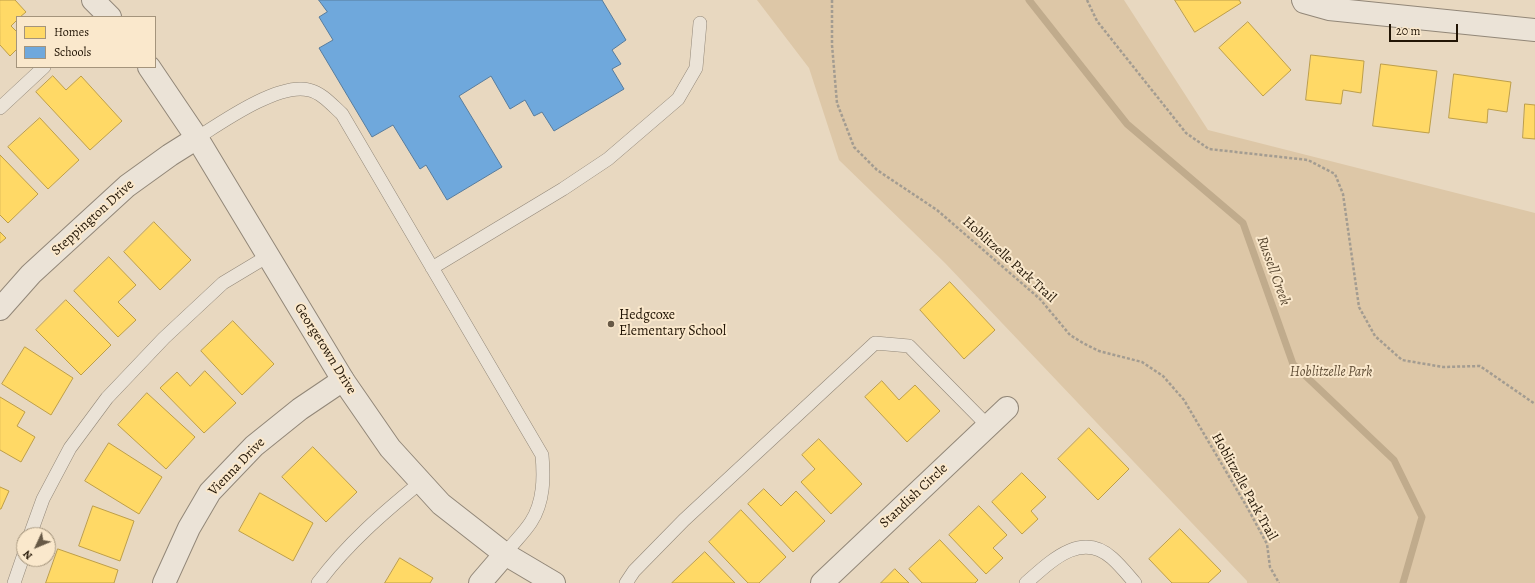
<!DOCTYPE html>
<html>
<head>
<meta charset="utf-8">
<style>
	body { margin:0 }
	#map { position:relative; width:1535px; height:583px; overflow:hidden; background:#e8d8c0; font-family:Alegreya,serif }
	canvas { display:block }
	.legend { position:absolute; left:16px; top:16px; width:140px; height:52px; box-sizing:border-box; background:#fae8cc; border:1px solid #a4947c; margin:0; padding:5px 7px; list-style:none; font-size:12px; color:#221505 }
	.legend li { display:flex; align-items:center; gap:8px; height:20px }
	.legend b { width:20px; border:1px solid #a4947c }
	.north { position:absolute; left:16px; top:527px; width:40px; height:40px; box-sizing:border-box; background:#fae8cc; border:1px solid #a4947c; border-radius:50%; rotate:226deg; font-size:11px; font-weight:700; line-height:16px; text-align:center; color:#221505 }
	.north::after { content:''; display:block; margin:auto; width:14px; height:18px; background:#675946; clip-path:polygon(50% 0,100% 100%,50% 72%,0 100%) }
	.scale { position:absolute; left:1389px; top:24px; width:69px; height:18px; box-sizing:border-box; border:2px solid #221505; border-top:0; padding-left:5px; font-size:12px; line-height:14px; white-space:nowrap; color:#221505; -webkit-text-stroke:3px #fae8cc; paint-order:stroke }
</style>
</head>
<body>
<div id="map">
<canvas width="1535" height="583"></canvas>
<ul class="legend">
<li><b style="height:11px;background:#ffd966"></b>Homes</li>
<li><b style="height:11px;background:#6fa8dc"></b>Schools</li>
</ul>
<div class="north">N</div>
<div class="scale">20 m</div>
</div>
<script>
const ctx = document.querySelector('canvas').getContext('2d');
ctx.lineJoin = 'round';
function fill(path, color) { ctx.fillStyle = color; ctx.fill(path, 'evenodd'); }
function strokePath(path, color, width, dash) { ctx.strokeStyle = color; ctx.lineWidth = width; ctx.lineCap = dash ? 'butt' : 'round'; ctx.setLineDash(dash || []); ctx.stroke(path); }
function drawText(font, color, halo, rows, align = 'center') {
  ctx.font = font + ' Alegreya,serif'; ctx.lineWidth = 4; ctx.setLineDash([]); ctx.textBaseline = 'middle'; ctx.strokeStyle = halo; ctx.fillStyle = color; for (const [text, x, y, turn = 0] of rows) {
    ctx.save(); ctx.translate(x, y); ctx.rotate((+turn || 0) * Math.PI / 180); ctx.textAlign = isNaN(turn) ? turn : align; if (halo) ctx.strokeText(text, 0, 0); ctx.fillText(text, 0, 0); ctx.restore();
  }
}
fill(new Path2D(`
	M757 0H1124L1208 130 1535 213V583H1247V581L945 263 839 160 809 68Z`), '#ddc7a7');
const homes = new Path2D(`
	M0 0H15L26 12 20 17H17V20L11 26 17 32V49L10 56 0 45Z
	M1175 0H1239L1241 3 1195 32Z
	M1248 22 1291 70 1263 96 1219 48Z
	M1311 55 1364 61 1361 93 1343 90 1341 104 1306 100Z
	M1381 64 1437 71 1429 133 1373 126Z
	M1454 74 1511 82 1507 112 1488 109 1487 123 1449 118Z
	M53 76 66 90 81 76 122 121 90 150 36 92Z
	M1525 104 1535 105V139L1523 138Z
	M40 118 79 160 48 189 8 147Z
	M0 155 38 194 8 223 0 215Z
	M154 222 191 260 160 290 124 252Z
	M0 232 6 238 0 243Z
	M109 257 136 285 118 302 136 320 118 337 74 291Z
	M950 282 995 330 964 359 920 310Z
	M66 300 111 345 81 375 36 330Z
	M233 321 274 364 242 395 201 351Z
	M25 347 73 378 51 415 2 384Z
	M205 371 236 403 204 433 160 388 177 372 190 386Z
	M882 381 899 400 915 385 940 411 907 442 865 397Z
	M147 393 195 437 166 469 118 425Z
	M0 397 25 412 17 426 35 437 21 462 0 450Z
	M1089 428 1129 469 1098 500 1058 459Z
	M819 439 862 484 831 514 801 482 815 469 802 455Z
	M109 443 162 477 139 514 85 481Z
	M313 447 357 492 326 522 282 477Z
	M1022 473 1046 497 1031 511 1038 519 1022 534 992 502Z
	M0 487 9 491 1 509H0Z
	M764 489 781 506 796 491 825 521 793 552 748 504Z
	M260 493 313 523 293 561 239 531Z
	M93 506 134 521 120 561 79 546Z
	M979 506 1007 535 993 548 1003 558 986 574 949 535Z
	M741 510 786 557 759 583H748L709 542Z
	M1180 529 1221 571 1208 583H1172L1149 559Z
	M940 540 978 580 975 583H922L909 569Z
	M58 549 118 570 114 583H46Z
	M705 552 735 583H672Z
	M400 558 433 578 430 583H385Z
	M895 569 909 583H881Z`);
fill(homes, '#ffd966');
strokePath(homes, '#bd9e49', 1);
const schools = new Path2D(`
	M319 0H602L626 40 612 50 621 64 612 69 624 89 554 131 542 112 534 116 525 100 510 109 491 76 459 96 502 167 447 200 426 165 420 169 393 125 372 137 319 48 333 40 319 17 327 12Z`);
fill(schools, '#6fa8dc');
strokePath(schools, '#587c9c', 1);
strokePath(new Path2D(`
	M1029 0 1127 124 1243 223 1293 364 1394 460 1422 517 1403 583`), '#c0ab8c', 7);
const service = new Path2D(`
	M0 108 44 67
	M197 138C222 122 279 82 309 90 322 93 332 105 342 114L542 455C544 477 544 502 531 522 524 533 513 543 505 554
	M432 268 563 189 608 159 678 99 696 68 700 23
	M30 535 43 499 70 448 107 398 164 338 223 283 268 256
	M14 583 24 554
	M318 583C347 544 384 512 421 482
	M626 583 634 571 684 520 875 343 909 346 988 426
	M1026 583C1050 562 1081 530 1112 558 1121 566 1128 575 1135 583`);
const minor = new Path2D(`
	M1303 0 1304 2 1329 9 1535 30
	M0 309 31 274 127 186 170 155 197 138
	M164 583 189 528 210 492 254 446 300 409 343 380
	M480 583 505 554
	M822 583 1007 408`);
const tertiary = new Path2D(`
	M93 0 110 17
	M149 67 197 138 343 380 390 448 441 504 505 554 554 583`);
strokePath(service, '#928778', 14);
strokePath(minor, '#928778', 24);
strokePath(tertiary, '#928778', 24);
strokePath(new Path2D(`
	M832 0V45L837 103 854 147 877 170 937 210 1040 299 1070 335 1083 343 1099 351 1142 362 1163 376 1184 400 1247 507 1267 544 1270 567 1279 583
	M1087 0 1097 21 1186 133 1209 149 1308 160 1335 174 1343 194 1359 307 1375 336 1402 360 1443 367 1480 366 1535 404`), '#a39c91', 2.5, [3, 2]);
strokePath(service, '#ebe3d7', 13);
strokePath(minor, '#ebe3d7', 22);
strokePath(tertiary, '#ebe3d7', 22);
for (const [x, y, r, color] of [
	[611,324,4,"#675946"]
]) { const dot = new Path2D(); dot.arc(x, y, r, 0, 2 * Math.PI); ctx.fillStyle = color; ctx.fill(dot); strokePath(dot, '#fae8cc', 1.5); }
drawText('14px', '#221505', '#fae8cc', [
	["Steppington Drive",93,218,-42],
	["Hoblitzelle Park Trail",1009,260,42],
	["Georgetown Drive",325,349,58],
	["Vienna Drive",237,467,-46],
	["Hoblitzelle Park Trail",1244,487,61],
	["Standish Circle",914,496,-43]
]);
drawText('14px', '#221505', '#fae8cc', [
	["Hedgcoxe",619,316],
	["Elementary School",619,332]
], 'left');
drawText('italic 14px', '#604e37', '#fae8cc', [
	["Hoblitzelle Park",1331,373]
]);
drawText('italic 15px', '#5a4932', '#fae8cc', [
	["Russell Creek",1273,271,70]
]);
</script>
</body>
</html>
